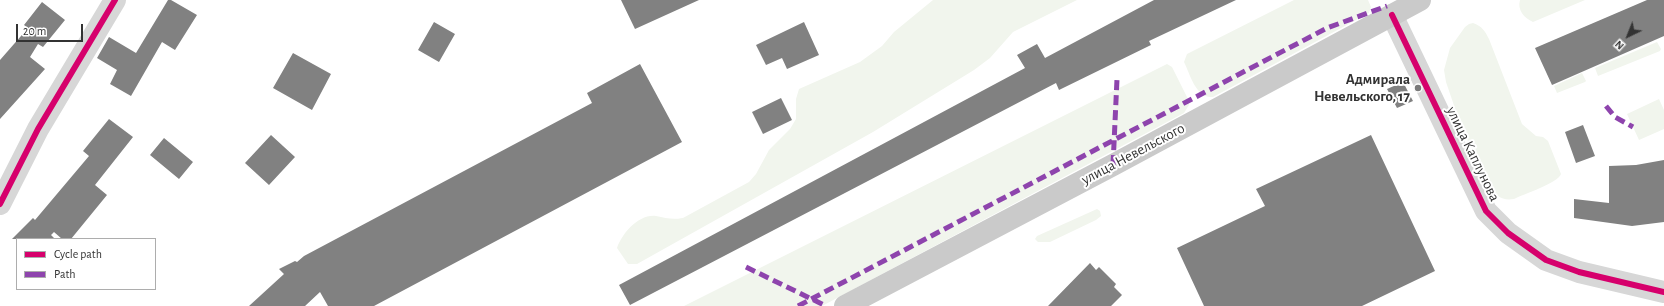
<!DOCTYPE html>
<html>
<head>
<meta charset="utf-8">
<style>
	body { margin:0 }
	#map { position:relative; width:1664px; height:306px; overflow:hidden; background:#fff; font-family:"Alegreya Sans",sans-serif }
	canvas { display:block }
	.legend { position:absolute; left:16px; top:238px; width:140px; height:52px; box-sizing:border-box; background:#fff; border:1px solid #adadad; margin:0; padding:5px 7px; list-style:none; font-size:12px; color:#333 }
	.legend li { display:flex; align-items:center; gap:8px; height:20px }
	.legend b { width:20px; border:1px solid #adadad }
	.north { position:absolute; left:1608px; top:16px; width:40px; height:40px; -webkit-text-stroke:3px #fff; paint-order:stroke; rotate:223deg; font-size:11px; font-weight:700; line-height:16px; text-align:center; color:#333 }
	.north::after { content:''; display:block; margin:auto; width:14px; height:18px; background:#333; clip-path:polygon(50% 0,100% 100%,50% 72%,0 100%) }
	.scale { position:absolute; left:16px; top:24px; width:67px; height:18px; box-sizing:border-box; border:2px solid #333; border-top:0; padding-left:5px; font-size:12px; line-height:14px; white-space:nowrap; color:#333; -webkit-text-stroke:3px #fff; paint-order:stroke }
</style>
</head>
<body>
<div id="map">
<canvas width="1664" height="306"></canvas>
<ul class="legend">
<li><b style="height:5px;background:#d6006c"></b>Cycle path</li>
<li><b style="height:5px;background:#8e44ad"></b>Path</li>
</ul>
<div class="north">N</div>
<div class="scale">20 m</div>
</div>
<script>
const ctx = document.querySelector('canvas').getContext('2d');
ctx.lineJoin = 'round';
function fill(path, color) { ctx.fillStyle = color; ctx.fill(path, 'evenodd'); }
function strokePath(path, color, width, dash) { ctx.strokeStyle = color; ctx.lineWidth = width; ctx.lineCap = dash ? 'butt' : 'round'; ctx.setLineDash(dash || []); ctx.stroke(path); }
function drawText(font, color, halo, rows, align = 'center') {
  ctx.font = font + ' "Alegreya Sans",sans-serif'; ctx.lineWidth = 4; ctx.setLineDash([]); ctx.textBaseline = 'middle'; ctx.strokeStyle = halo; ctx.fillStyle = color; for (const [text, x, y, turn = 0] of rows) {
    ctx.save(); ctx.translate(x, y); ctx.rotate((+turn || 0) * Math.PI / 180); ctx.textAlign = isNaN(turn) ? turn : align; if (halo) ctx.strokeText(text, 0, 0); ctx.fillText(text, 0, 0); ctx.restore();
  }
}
fill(new Path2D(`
	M933 0H1077L1013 32 990 58 974 70 873 132 637 264H628L617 248C622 234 638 214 656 216 666 218 672 220 683 218L749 182 756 174 769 150 790 129 796 119V99L799 89 860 62 882 46 894 32Z
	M1294 0H1368L1371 7 1369 13 1213 97C1196 99 1190 74 1184 62L1187 54Z
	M1520 0H1585L1533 22C1524 18 1517 10 1520 0Z
	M1473 23C1482 26 1485 31 1489 39L1522 124 1536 136 1543 137 1548 141 1561 174C1558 183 1524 194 1514 199 1502 201 1496 196 1490 186L1462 129 1446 82 1444 70 1450 48 1465 27 1469 24Z
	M1657 42 1661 49 1660 51 1598 76 1595 68Z
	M1167 64 1172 67 1188 99 1189 105 1184 113 822 306H684Z
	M1582 73 1586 81 1585 82 1557 93 1554 86Z
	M1659 99 1664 110V129L1639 140 1627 114Z
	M1097 209 1100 211 1101 216 1096 220 1050 242H1038L1035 239 1037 236Z`), '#f1f5ed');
fill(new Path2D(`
	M168 0H171L197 15 175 50 162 42 131 96 110 84 117 70 97 58 109 37 136 53Z
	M621 0H699L635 29Z
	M1154 0H1236L1149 41 1151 45 1059 90 1056 83 630 305 619 285 1025 68 1017 55 1037 44 1045 58Z
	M1647 0H1664V36L1552 85 1535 48Z
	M42 2 65 20 43 47 38 44 30 57 45 69 0 119V60L28 28 24 25Z
	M434 22 455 34 439 62 418 50Z
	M804 22 819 55 787 69 782 58 766 65 756 45Z
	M293 53 331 74 312 110 273 88Z
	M640 64 682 142 374 306H328L320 292 305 306H249L284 274 279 269 295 261 297 262 304 256 592 103 587 93Z
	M1403 82 1413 101 1397 108 1387 89Z
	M781 98 792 120 763 134 752 112Z
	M109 119 133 137 95 185 107 195 71 239H62L54 232 51 235 55 239H12L33 218 35 220 89 156 83 151Z
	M1583 125 1595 156 1576 163 1565 132Z
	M271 135 295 157 269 185 245 163Z
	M1371 135 1435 271 1362 306H1204L1177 248 1265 206 1256 189Z
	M164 138 193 162 179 179 150 155Z
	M1664 160V222L1632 226 1574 218V199L1609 203V166L1636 165Z
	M1090 263 1096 270 1099 267 1116 284 1114 287 1122 295 1111 306H1048Z`), '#818181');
strokePath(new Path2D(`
	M1392 15 1486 211 1508 233 1546 260 1579 272 1664 292
	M0 204 38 129 115 0`), '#d7d7d7', 22);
strokePath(new Path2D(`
	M845 306 1113 165 1420 0`), '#cacaca', 22);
strokePath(new Path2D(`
	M1606 106 1615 117 1633 127
	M1113 165 1117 79
	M746 267 826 306
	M798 306 1327 28 1387 6`), '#8e44ad', 5, [10, 5]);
strokePath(new Path2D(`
	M1392 15 1486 211 1508 233 1546 260 1579 272 1664 292
	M0 204 38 129 115 0`), '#d6006c', 6);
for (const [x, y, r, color] of [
	[1418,88,4,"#7a7a7a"]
]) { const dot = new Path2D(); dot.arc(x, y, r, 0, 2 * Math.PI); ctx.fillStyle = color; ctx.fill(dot); strokePath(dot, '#fff', 1.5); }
drawText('bold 15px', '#333', '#fff', [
	["Адмирала",1410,79],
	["Невельского, 17",1410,96]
], 'right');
drawText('15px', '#333', '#fff', [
	["улица Невельского",1133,154,-28],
	["улица Каплунова",1473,154,64]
]);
</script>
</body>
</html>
